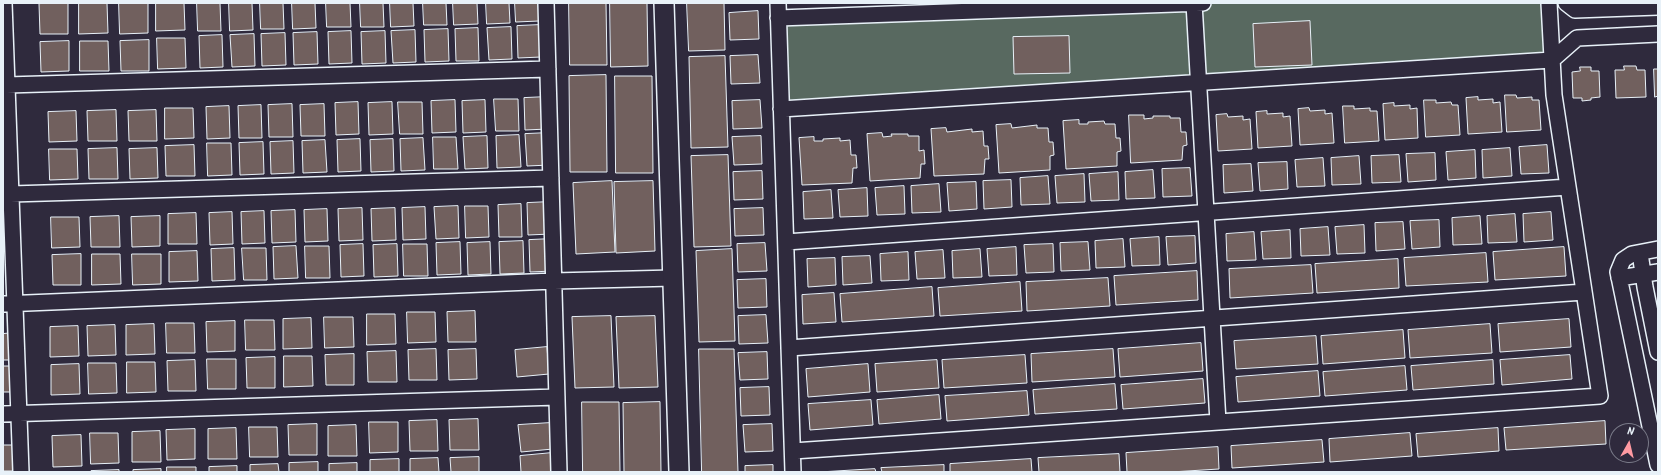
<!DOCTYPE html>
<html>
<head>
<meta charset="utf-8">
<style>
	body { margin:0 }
	#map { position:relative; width:1661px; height:475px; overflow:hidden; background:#2f2a3d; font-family:Kalam,sans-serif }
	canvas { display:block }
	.frame { position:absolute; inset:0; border:4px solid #e8f1f8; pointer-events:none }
	.north { position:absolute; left:1609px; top:423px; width:40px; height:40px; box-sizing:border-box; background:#2f2a3d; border:1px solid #797a88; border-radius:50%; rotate:8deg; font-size:11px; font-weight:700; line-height:16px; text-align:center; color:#e8f1f8 }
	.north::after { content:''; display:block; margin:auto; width:14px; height:18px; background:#ff9aa2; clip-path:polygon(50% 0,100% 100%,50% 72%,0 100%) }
</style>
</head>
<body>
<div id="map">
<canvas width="1661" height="475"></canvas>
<div class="frame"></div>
<div class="north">N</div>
</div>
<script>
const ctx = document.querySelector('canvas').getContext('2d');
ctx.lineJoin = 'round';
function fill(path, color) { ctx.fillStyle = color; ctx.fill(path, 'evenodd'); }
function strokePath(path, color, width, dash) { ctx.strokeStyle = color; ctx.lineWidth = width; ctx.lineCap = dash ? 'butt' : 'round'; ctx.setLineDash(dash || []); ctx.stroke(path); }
fill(new Path2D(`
	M1203 3H1549L1552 60 781 109 778 18Z`), '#586960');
const building = new Path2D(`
	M68 3V34H40L39 4Z
	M79 3H107L108 33 79 34Z
	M119 3H148V33L120 34Z
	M156 3H184L185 30 156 31Z
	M197 3H220L221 31H198Z
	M229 3H252L253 30 230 31Z
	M260 3H283L284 29H261Z
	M292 3H315L316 28 293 29Z
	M326 3H350L351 27H327Z
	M360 3H383L384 27H361Z
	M390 3H413L414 26 391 27Z
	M423 3H446L447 25H424Z
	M453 3H477L478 24 454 25Z
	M486 3H509L510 23 487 24Z
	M515 3H539V21L516 22Z
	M569 3H606L607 65H570Z
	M610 3H647L648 66 611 67Z
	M687 3H724L725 50 689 51Z
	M758 11 759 39 730 40 729 13Z
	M1310 21 1312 65 1255 67 1253 24Z
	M540 25 541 57 518 58 517 26Z
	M511 27 512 59 489 60 487 28Z
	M478 28 479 61H456L455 29Z
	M448 29 449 61 425 62 424 30Z
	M415 30 416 62 393 63 391 31Z
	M351 31 352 63 329 64 328 32Z
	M385 31 386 63 362 64 361 32Z
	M317 32 318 64 294 65 293 33Z
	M285 33 286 65 262 66 261 34Z
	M254 34 255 66 232 67 230 35Z
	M222 35 223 67 200 68 199 36Z
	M1069 36 1070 73 1014 74 1013 37Z
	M157 38H185L186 68 158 69Z
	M149 40V71H121L120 41Z
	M69 41V71L41 72 40 42Z
	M80 41H108L109 71H80Z
	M758 55 760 83 731 84 730 56Z
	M725 56 728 147 691 148 689 57Z
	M1624 66H1636L1637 70H1645L1646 97 1616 98 1615 70H1624Z
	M1580 67H1591V71H1599L1600 97 1591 98V100L1582 101V98H1573L1572 72 1580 71Z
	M1654 69H1658V96L1655 97Z
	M606 75 607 172H570L569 76Z
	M615 76H652L653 173H616Z
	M1505 95H1516L1517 98 1532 97V100H1539L1541 130 1507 132Z
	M547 97 548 129 525 130 524 98Z
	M1478 97V100L1493 99V103L1500 102 1502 132 1468 134 1466 98Z
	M494 99H518L519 131H496Z
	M455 100 456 132 432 133 431 101Z
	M485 100 486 132 463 133 462 101Z
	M760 100 762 128 733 129 732 101Z
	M1424 100H1436V103L1451 102 1452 105H1458L1460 135 1426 137Z
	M358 102 359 134 336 135 335 103Z
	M392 102 393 134 369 135 368 103Z
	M398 102H422L423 134H400Z
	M1394 103V106L1410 105V109L1417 108 1418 138 1385 140 1383 104Z
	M292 104 293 137H269L268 105Z
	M324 104 325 136H301L300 105Z
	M261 105 262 138H239L238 106Z
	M229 106 230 138 207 139 206 107Z
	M1343 106H1354V109L1370 108V111H1377L1379 141 1345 143Z
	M165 108H193L194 138 165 139Z
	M1309 108 1310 111 1325 110V114L1332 113 1334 143 1300 145 1298 109Z
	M116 110 117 141H88L87 111Z
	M156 110 157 141H129L128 111Z
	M76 111 77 141 49 142 48 112Z
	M1267 111V114L1283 113V117L1290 116 1292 146 1258 148 1256 112Z
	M1227 114 1228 117 1243 116V120L1250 119 1252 149 1218 151 1216 115Z
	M1129 115H1144V119L1153 118V116H1170V118H1180L1181 132H1186L1187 145 1183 146 1182 160 1131 163Z
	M1079 120V124H1088V122L1104 121 1105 124H1115L1116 138H1120L1121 151 1117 152V166L1066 169 1063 121Z
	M1011 124 1012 128 1037 125V128H1048L1049 142H1053L1054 155 1050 156V170L999 173 996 125Z
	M946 128 947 132 972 129V132L983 131 984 146H988L989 159H985L984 174 934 176 931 129Z
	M549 133 550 165 527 166 525 134Z
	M882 133 883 137 892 136 891 134H908V136H919V151L924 150 925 164H921L920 178 870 181 867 134Z
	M519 135 521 167 497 168 496 136Z
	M487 136 488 168 465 169 463 137Z
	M761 136 762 164 734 165 732 137Z
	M433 137H456L458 169H434Z
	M814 137V141H823V139L840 138V141L850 140 851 155H856L857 168H853L852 183 802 185 799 138Z
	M423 138 425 170 401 171 400 139Z
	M360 139 361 171 338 172 337 140Z
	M393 139 394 171 371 172 370 140Z
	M325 140 327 172 303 173 302 141Z
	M293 141 294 173 271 174 270 142Z
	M263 142 264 174 240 175 239 143Z
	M207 143H231L232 175 208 176Z
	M194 145 195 176H166L165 146Z
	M1547 145 1549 173 1521 174 1519 147Z
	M117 148 118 179H89L88 149Z
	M157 148 158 178 130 179 129 149Z
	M1510 148 1512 176 1483 178 1482 150Z
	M49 149H77L78 179 50 180Z
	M1475 150 1476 178 1448 180 1446 152Z
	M1435 153 1436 180 1408 182 1406 154Z
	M728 155 731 246 694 247 691 156Z
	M1399 155 1401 182 1372 183 1371 156Z
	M1359 156 1361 184 1332 185 1331 158Z
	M1323 158 1325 186 1297 187 1295 160Z
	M1287 162 1288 189 1260 191 1258 163Z
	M1251 164 1253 191 1224 193 1223 165Z
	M1190 168 1192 196 1163 197 1162 169Z
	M1153 170 1155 198 1126 199 1125 172Z
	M762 171 763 199 734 200 733 172Z
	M1118 172 1119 200 1091 201 1089 174Z
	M1084 174 1085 202 1057 203 1055 176Z
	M1048 176 1050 204 1021 205 1020 178Z
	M1011 180 1012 207 984 209 983 181Z
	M612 181 615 252 576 254 573 183Z
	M653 181 655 251 616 253 614 182Z
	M976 182 977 209 949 211 947 183Z
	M939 184 941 212 912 213 911 186Z
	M904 186 905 214 877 215 875 188Z
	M867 188 868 216 840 217 838 190Z
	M831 190 833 218 804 219 803 192Z
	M550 202 551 234 528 235 527 203Z
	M521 204 522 237H499L498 205Z
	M458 206 459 238 436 239 434 207Z
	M465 206H488L489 237 466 238Z
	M425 207 426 239 403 240 402 208Z
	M362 208 363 240 339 241 338 209Z
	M395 208 396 240 372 241 371 209Z
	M763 208 764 235 735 236 734 209Z
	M327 209 328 241 305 242 304 210Z
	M295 210 296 242 272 243 271 211Z
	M264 211 265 243 242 244 241 212Z
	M232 212 233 244 210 245 209 213Z
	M1551 212 1553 240 1524 242 1523 214Z
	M196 213 197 244H168V214Z
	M1515 214 1517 242 1488 243 1487 216Z
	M119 216 120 247H91L90 217Z
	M160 216V246L132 247 131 217Z
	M1480 216 1482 244 1453 245 1452 218Z
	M51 217H79L80 247 52 248Z
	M1439 220 1440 247 1412 249 1410 221Z
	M1403 222 1405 249 1376 251 1375 223Z
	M1364 225 1365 253 1337 254 1335 227Z
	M1328 227 1330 255 1301 256 1300 229Z
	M1290 230 1291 258 1263 259 1261 232Z
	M1254 232 1256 260 1227 261 1226 234Z
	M1195 236 1196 263 1168 265 1166 237Z
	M1159 237 1160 265 1132 266 1130 239Z
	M552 239 553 271 530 272 529 240Z
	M1123 239 1125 267 1096 268 1095 241Z
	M523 241 524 273 500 274 499 242Z
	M460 242 461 274 437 275 436 243Z
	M490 242 491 274 468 275 467 243Z
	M1088 242 1090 270 1061 271 1060 243Z
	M765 243 767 271 738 272 737 244Z
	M363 244 364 276 341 277 340 245Z
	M397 244 398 276 374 277 373 245Z
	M403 244H427L428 276H404Z
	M1053 244 1054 272 1026 273 1024 245Z
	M296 246 298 278 274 279 273 247Z
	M305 246H329L330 278H306Z
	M1016 247 1017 275 989 276 987 249Z
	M1564 247 1566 276 1495 280 1493 252Z
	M234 248 235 280 212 281 211 249Z
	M242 248H266L267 280H244Z
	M732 249 735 341 699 342 696 251Z
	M980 249 982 277 953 278 952 251Z
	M943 250 945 278 917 279 915 252Z
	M197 251 198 281 169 282V252Z
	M908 252 909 280 881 281 880 254Z
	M1486 253 1488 282 1406 286 1404 258Z
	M81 254V285H53L52 255Z
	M92 254H120L121 284 92 285Z
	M132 254H161V284L133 285Z
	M870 256 872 283 843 285 842 257Z
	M835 258 836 285 808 287 807 259Z
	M1398 259 1399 288 1317 293 1315 264Z
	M1311 265 1313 293 1230 298 1229 269Z
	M1197 271 1198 300 1116 305 1114 276Z
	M1108 278 1110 306 1027 311 1026 282Z
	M766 279 767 307 738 308 737 280Z
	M1020 282 1022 311 940 316 938 288Z
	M932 287 934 316 842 322 840 294Z
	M834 293 836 322 803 324 802 295Z
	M475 311 476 342H448L447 312Z
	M407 312H435L436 342 408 343Z
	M367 314H395L396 344 367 345Z
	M766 315 768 343 739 344 738 316Z
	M611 316 614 387 575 388 572 317Z
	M655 316 658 387 619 388 616 317Z
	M324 317H353L354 347 325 348Z
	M311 318 312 348 283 349V319Z
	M1569 319 1571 347 1500 352 1498 324Z
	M245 320H274L275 350H246Z
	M235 321V351L207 352 206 322Z
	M166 323H194L195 353H167Z
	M154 324 155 354 126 355V325Z
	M1490 324 1492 353 1410 358 1408 330Z
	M115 325 116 355 88 356 87 326Z
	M78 326 79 356 50 357V327Z
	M1403 330 1405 358 1323 364 1321 336Z
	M13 333V360H3V334Z
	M1316 336 1318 364 1236 369 1234 341Z
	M1201 343 1203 371 1120 377 1118 349Z
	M547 347 549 374 517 377 515 350Z
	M436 349 437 380H409L408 350Z
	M476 349 477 379 449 380 448 350Z
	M699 349H734L738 472H702Z
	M1113 349 1115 377 1032 382 1031 354Z
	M396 351 397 382H368L367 352Z
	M767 352 768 379 740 380 738 353Z
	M354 354V385H326L325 355Z
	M1025 355 1027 383 944 388 942 360Z
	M1570 355 1572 379 1502 385 1500 360Z
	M284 356H312L313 386 284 387Z
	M275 357V388H247L246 358Z
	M207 359H236V389H208Z
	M195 360 196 391H168L167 361Z
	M937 360 939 388 877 392 875 364Z
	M1493 360 1494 384 1413 390 1411 366Z
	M127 362H155L156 392 127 393Z
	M88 363H116L117 393 89 394Z
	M79 364 80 394 51 395V365Z
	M868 364 870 392 808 397 806 369Z
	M3 366H12L13 392H3Z
	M1405 366 1407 390 1325 396 1323 372Z
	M1318 371 1320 396 1238 402 1236 377Z
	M1203 379 1205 403 1123 409 1121 385Z
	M1115 384 1117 409 1035 414 1033 390Z
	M769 387 770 415 741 416 740 388Z
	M1027 391 1029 415 947 421 945 396Z
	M939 395 941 419 879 424 877 400Z
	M871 400 873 425 810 430 808 404Z
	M582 402H619L620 472H583Z
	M660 402 661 472H624L623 403Z
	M478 419 479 450H450L449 420Z
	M437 420 438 451H410L409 421Z
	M1605 421 1606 444 1506 450 1504 428Z
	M369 422H398V452L370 453Z
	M550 423 553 449 521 452 518 425Z
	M317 424V455H289L288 425Z
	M772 424 773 451 745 452 743 425Z
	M356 425 357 456H328V426Z
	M249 427H277L278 457H250Z
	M236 428 237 459H208V429Z
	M1498 428 1499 451 1418 457 1416 434Z
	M195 429V459L167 460 166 430Z
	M160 431 161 462H132V432Z
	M90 433H118L119 463 91 464Z
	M1410 433 1412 456 1330 462 1329 439Z
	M81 435 82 466 53 467 52 436Z
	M1322 440 1324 462 1232 468 1231 446Z
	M3 445H20V471H3Z
	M1218 447 1219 469 1171 472H1127L1126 453Z
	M552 453 553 472H521L520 456Z
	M1119 454 1120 472H1039L1038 458Z
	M479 457V472H451L450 458Z
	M438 458 439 472H410V459Z
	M399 459V472H370V460Z
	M1031 459 1032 472H950V464Z
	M318 462V472H289V463Z
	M357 463V472H329V464Z
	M278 464 279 472H250V465Z
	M773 465V472H745V466Z
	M944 465V472H882L881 468Z
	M237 466V472H209V467Z
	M167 467H196V472H167Z
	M161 469V472H133V470Z
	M875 469 876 472H820Z
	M119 470V472H91V471Z`);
fill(building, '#71605e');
strokePath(building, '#e8f1f8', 1);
const minor = new Path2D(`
	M4 3 21 472
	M546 3 559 472
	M778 3 793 472
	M1194 3 1218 422
	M1566 3 1575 10 1658 7
	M778 18 1203 3
	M7 85 548 69
	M781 109 1552 60 1577 38 1658 34
	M11 194 551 178
	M786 242 1568 187
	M1658 249 1632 254 1623 260 1618 272 1658 465
	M1640 253 1645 287 1658 352
	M1619 278 1658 272
	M3 304 554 281 673 278
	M789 348 1584 292
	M3 414 557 397
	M793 451 1600 396 1554 95 1549 3`);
const tertiary = new Path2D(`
	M664 3 679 472`);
strokePath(minor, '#e8f1f8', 18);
strokePath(tertiary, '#e8f1f8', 22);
strokePath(minor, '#2f2a3d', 15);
strokePath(tertiary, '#2f2a3d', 19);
</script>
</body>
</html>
